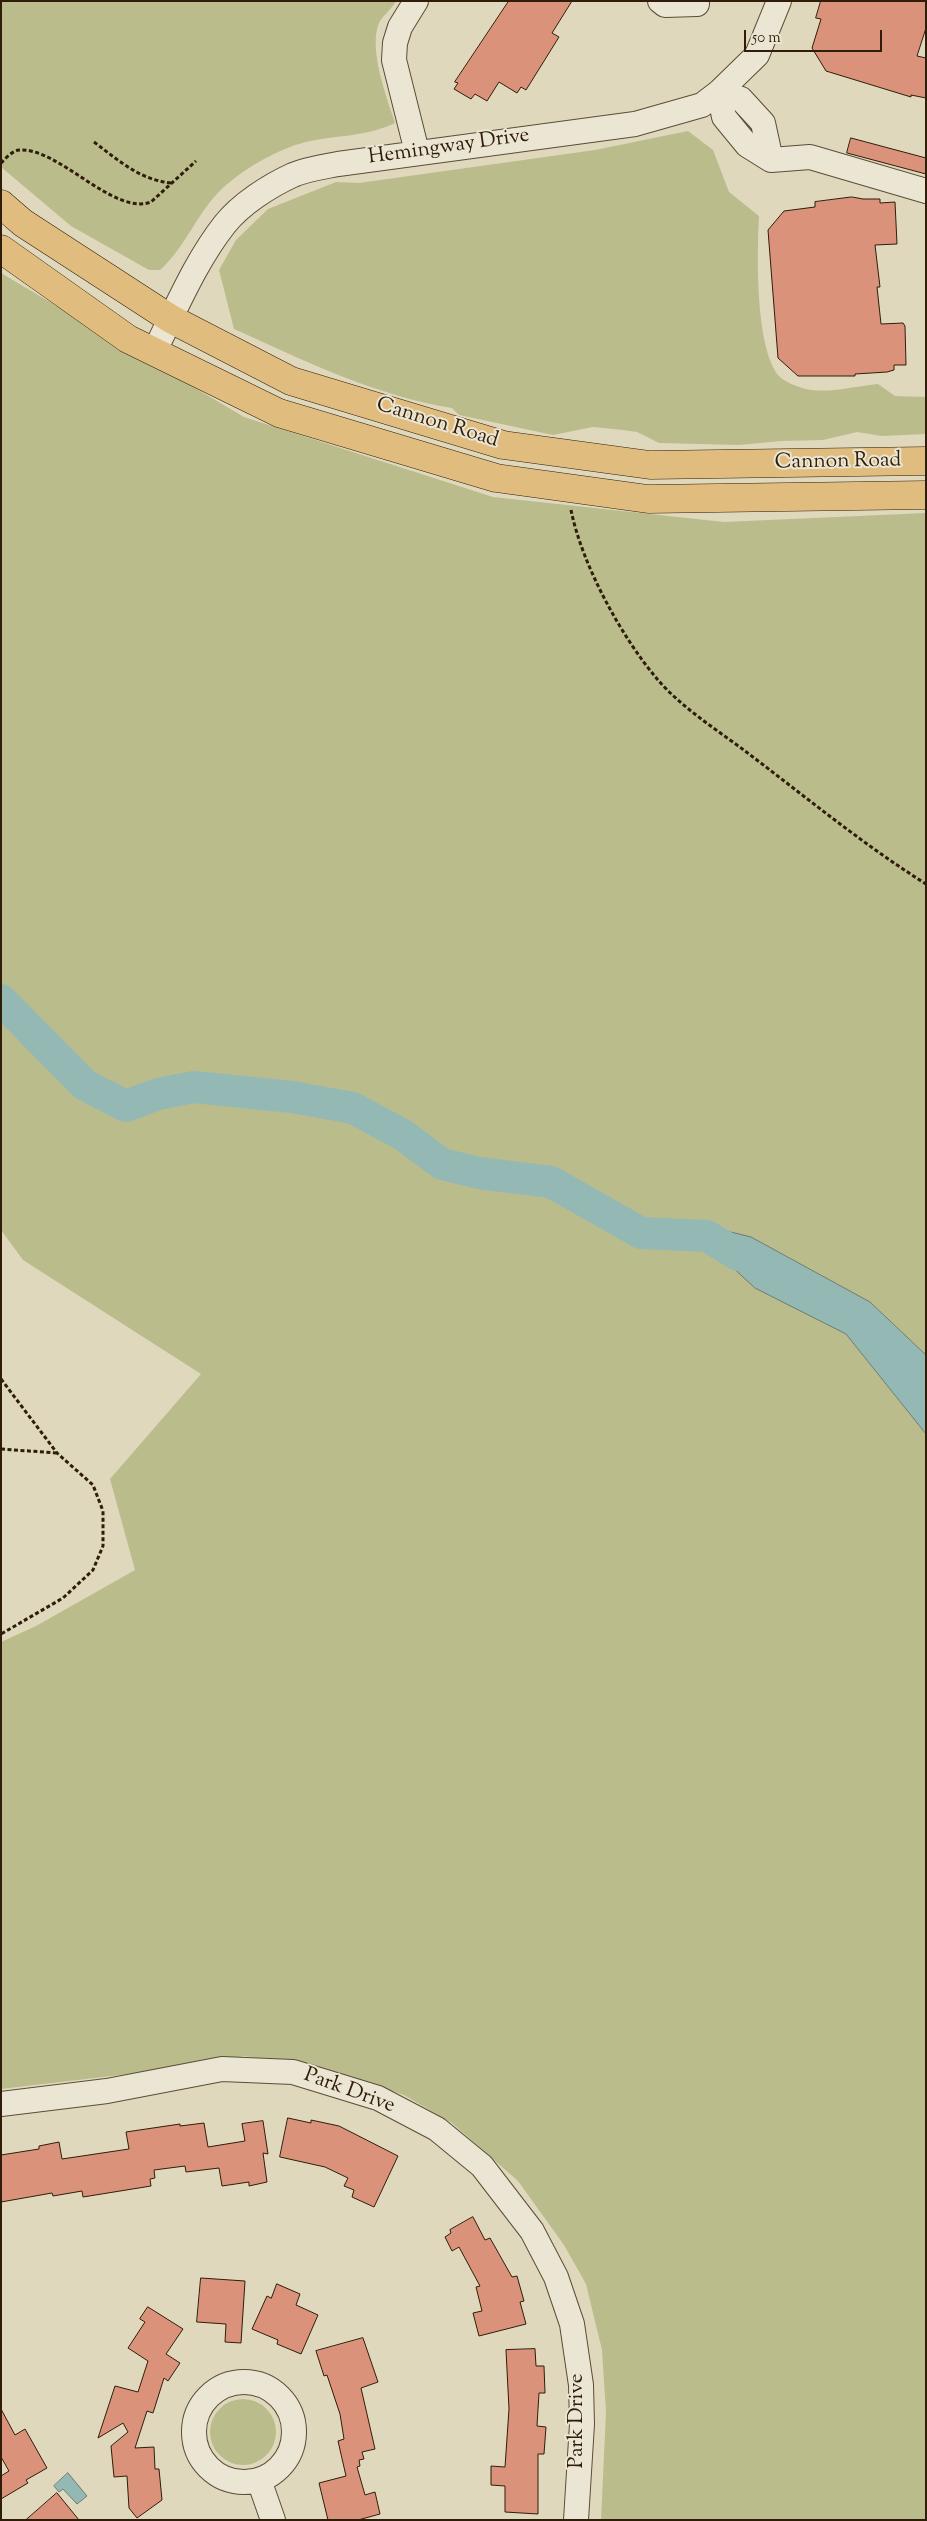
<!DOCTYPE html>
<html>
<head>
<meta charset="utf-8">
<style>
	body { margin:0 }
	#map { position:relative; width:927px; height:2521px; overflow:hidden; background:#e0d8bc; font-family:"Sorts Mill Goudy",serif }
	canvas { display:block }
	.frame { position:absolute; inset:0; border:2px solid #2f1d09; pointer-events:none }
	.scale { position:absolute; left:744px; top:30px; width:138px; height:22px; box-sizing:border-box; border:2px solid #2f1d09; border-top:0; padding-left:6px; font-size:15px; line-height:18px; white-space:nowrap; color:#2f1d09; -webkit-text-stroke:4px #ebe6d3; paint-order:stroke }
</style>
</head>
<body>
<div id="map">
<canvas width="927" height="2521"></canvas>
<div class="frame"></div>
<div class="scale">50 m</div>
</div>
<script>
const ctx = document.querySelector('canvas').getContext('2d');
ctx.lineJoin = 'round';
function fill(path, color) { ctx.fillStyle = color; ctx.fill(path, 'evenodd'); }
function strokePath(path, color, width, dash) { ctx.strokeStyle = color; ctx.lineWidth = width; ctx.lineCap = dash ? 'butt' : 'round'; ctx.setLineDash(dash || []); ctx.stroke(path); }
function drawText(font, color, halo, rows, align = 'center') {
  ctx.font = font + ' "Sorts Mill Goudy",serif'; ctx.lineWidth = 4; ctx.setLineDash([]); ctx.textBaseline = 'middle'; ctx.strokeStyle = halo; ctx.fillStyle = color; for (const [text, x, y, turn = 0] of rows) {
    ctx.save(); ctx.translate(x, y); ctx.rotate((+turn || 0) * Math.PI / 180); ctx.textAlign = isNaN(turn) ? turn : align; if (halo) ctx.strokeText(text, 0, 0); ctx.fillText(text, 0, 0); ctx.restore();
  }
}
fill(new Path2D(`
	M1 1H396C392 9 383 15 379 23 368 49 387 98 395 123 366 137 336 135 306 142 278 149 247 167 225 186 197 211 187 246 160 270H149L71 226 1 167Z
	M688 131 713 150 729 192 759 216C757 253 755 348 779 376 783 381 796 386 802 388 825 395 855 386 878 384L895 396 926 397V434L882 436 857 432 823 440 781 441 739 445 659 443 637 432 623 430 593 427 553 435 459 415 452 408C376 396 303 360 234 329L219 270 236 240 268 209 336 182 359 183 595 150Z
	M1 273 244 417 493 497 724 522 926 513V1355L870 1302 751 1237 807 1314 846 1334 926 1434V2520H601L606 2412 602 2350 586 2284 564 2245 518 2181 452 2123 404 2095 324 2068 244 2056 180 2068 1 2089V1642L36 1626 135 1570 110 1479 201 1374 23 1260 1 1230Z
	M210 2432a33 33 0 1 1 66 0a33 33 0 1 1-66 0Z`), '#babc8c');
const water = new Path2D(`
	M682 1220 751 1237 870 1302 926 1355V1434L846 1334 755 1288Z
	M68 2473 87 2496 77 2504 63 2489 59 2492 54 2486Z`);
fill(water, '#94b9b5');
strokePath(water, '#6c7b70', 1);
strokePath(new Path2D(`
	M1 1000 85 1085 126 1106 158 1094 194 1087 292 1097 353 1108 403 1135 442 1164 479 1173 551 1182 641 1233 707 1236 738 1255`), '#94b9b5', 32);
const building = new Path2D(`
	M509 1H572L552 33 559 37 526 90 521 87 517 93 499 82 487 101 475 94 471 99 454 89 458 83 455 82Z
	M821 1H926V28L917 56 926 58V98L911 95V97L826 71 812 48 821 19 816 18Z
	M851 138 926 158V174L847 153Z
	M852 197 863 199H880V203L895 202 897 244 875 245 880 287H877L881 324 903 323 905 326 906 365H894V370L887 372 855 374V376H798L778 358 768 230 784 211 815 207V202Z
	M288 2118 311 2123V2120L339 2126 398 2156 374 2207 352 2197 354 2190 344 2186 348 2178 325 2167 280 2157Z
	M263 2121 268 2154 263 2153 267 2182 249 2186V2182L222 2186 219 2168 186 2172 185 2166 154 2170 155 2178 150 2179 151 2186 83 2197 82 2191 53 2196 52 2193 1 2202V2155L39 2149V2146L59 2142 62 2159 129 2149 126 2132 180 2124V2126L204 2123 208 2147 245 2141 242 2124Z
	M473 2217 485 2240 490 2238 512 2277 517 2276 524 2301 520 2302 526 2324 479 2336 473 2313 482 2311 476 2287 480 2286 459 2247 452 2251 445 2237 451 2233 450 2230Z
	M201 2278 245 2281 241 2343 225 2342 226 2324 197 2322Z
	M277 2284 300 2294 296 2305 318 2315 301 2354 277 2344 278 2340 252 2329 267 2296 271 2298Z
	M148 2307 183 2329 166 2354 180 2363 168 2381 164 2378 153 2413 147 2411 135 2448 154 2447 155 2469H159L162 2500 137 2518 129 2508 127 2476 114 2477 111 2446 128 2432 123 2423 98 2438 115 2386 138 2392 148 2361 128 2348 145 2322 140 2319Z
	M363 2338 378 2382 361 2388 375 2449 362 2452 364 2459 359 2460 360 2466 357 2467 365 2495 375 2492 380 2514 358 2520H328L319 2483 346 2476 338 2441 344 2439 340 2414 327 2375 324 2376 316 2351Z
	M535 2349 536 2366H544L545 2393H539L537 2426 546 2427 544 2454H538V2514L505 2512V2486L491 2485V2466L505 2467 509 2409 506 2350Z
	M1 2409 15 2435 25 2429 47 2468 26 2480 28 2483 1 2499V2476L9 2471 1 2457Z
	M57 2493 79 2520H26Z`);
fill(building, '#da927b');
strokePath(building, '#2f1d09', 1);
const minor = new Path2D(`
	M416 1 400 27 395 43 394 60 417 152
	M660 1 665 5 697 4
	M771 160 763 123 741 99 719 92 724 117 747 145 771 160 810 157 926 191
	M154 352C176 309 195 262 225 224 241 204 269 186 293 175 307 169 323 167 338 164L635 124 702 105 719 92 757 55 779 1
	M1 2104 107 2091 222 2069 293 2072 378 2098 437 2129 482 2166 532 2231 556 2277 572 2324 581 2385 582 2424 576 2520
	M194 2432a50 50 0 1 1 100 0a50 50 0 1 1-100 0Z
	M259 2480 273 2520`);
const major = new Path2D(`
	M1 204 23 223 171 319 291 381 503 445 650 465 926 461
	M1 249 128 339 279 413 496 478 648 499 926 495`);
strokePath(minor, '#5b4c36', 26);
strokePath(major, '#2f1d09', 29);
strokePath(new Path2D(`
	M94 142C118 160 140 180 171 183
	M1 163C6 158 12 151 19 150 59 147 113 216 151 202L196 161
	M571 510C582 565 622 638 658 680 683 709 719 731 749 754 807 798 864 845 926 884
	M1 1379 57 1453 93 1485 103 1511V1546L93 1570 63 1598 1 1634
	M1 1449 57 1453`), '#2f1d09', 3, [4, 2.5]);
strokePath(minor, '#ebe6d3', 24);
strokePath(major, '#e0bc7e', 28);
drawText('21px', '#2f1d09', '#ebe6d3', [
	["Hemingway Drive",449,148,-8],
	["Cannon Road",437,424,17],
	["Cannon Road",838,463,-1],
	["Park Drive",349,2092,20],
	["Park Drive",578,2421,-90]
]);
</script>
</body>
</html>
